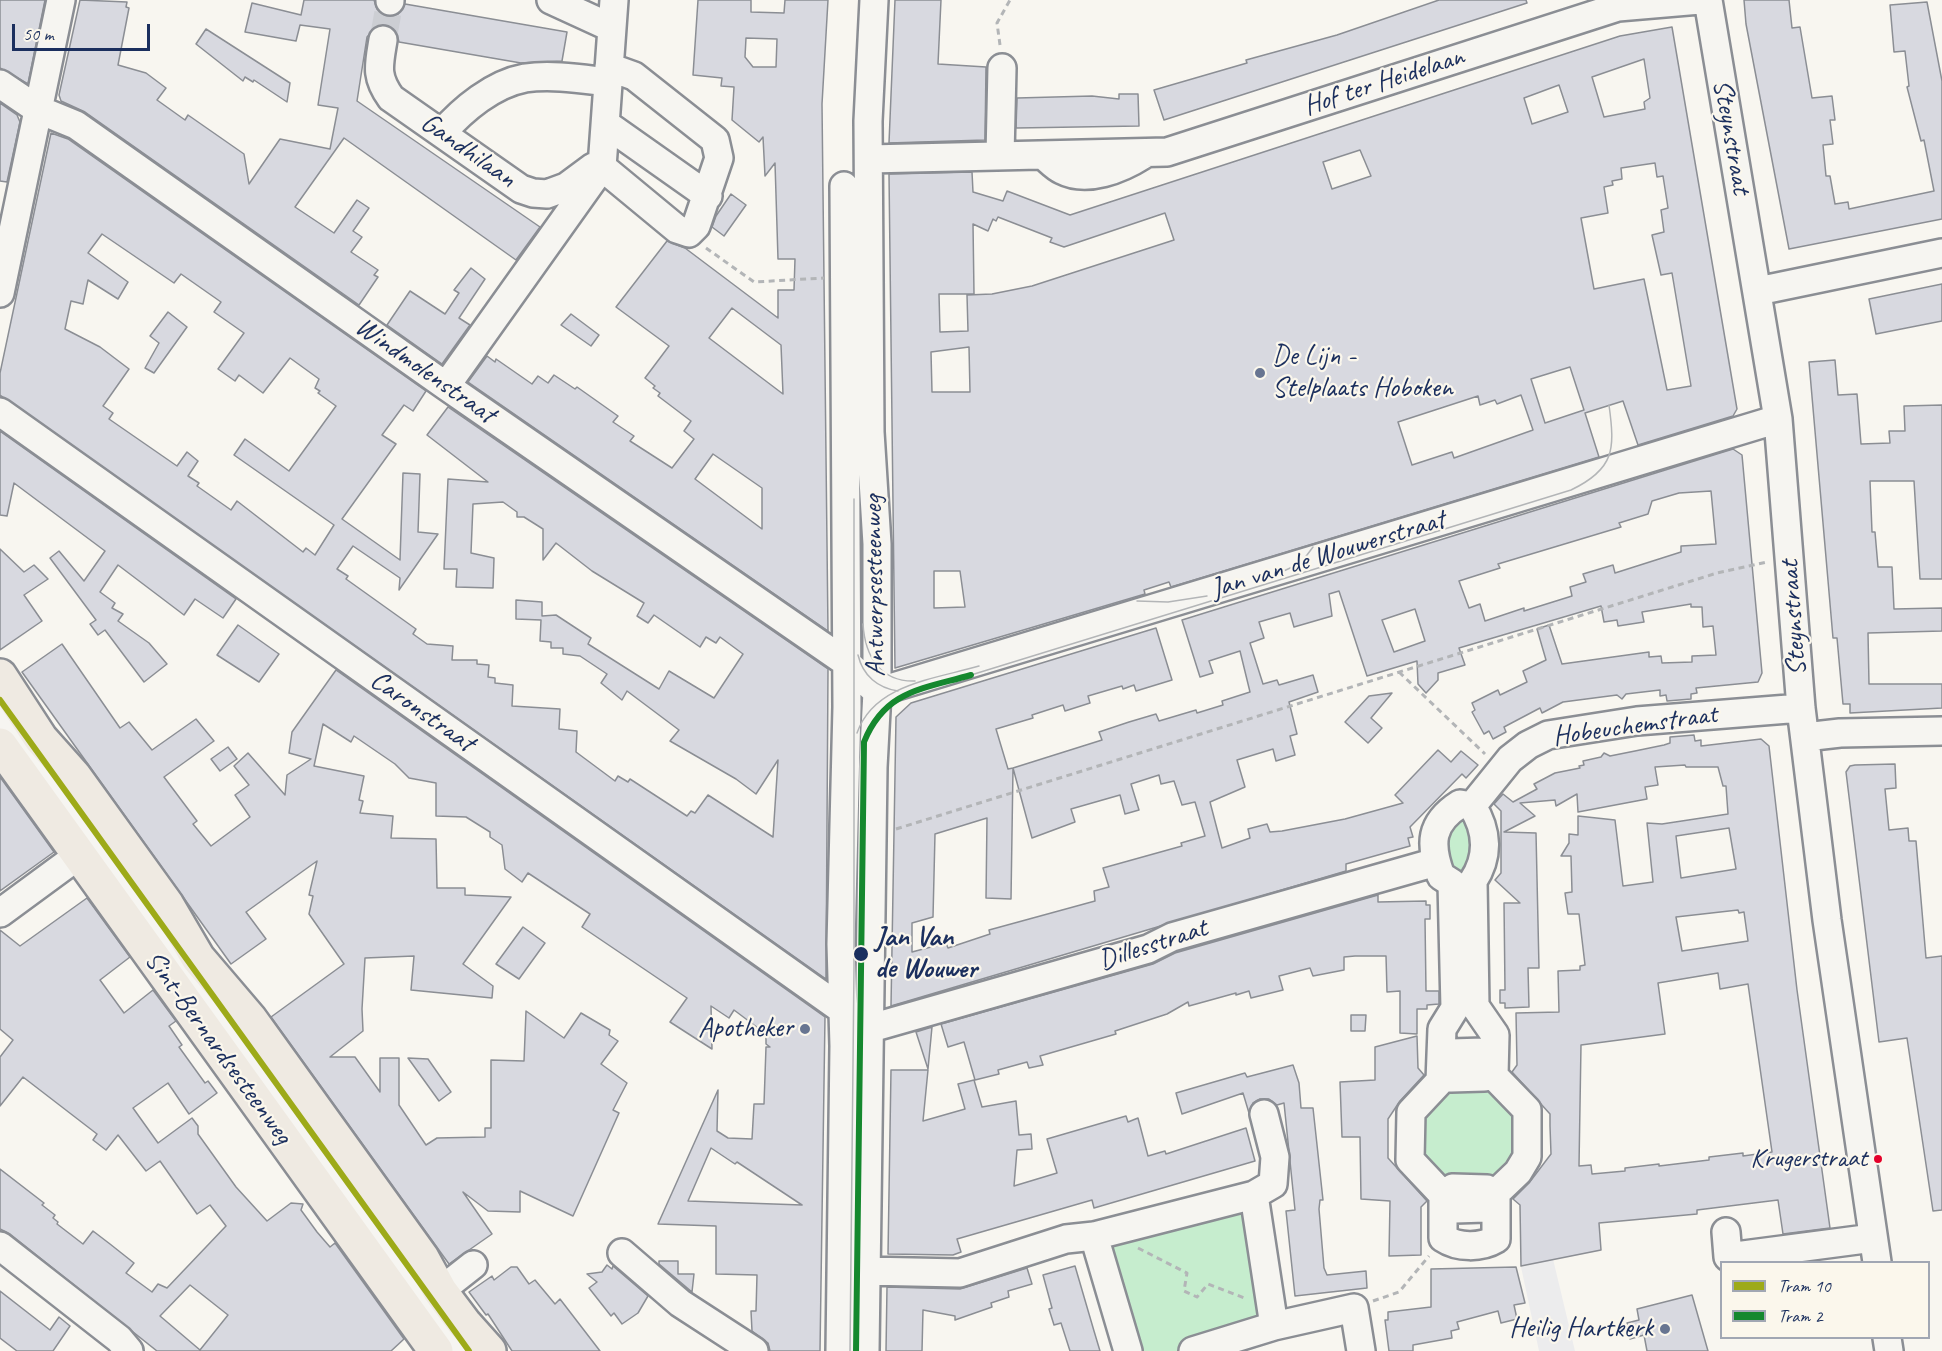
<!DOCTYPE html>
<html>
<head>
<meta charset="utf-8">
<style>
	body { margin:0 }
	#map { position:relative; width:1942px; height:1351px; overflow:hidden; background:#f8f6f0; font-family:Caveat,sans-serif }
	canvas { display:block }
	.legend { position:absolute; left:1720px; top:1261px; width:210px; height:78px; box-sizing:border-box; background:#fbf7ec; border:2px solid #a1a7b3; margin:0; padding:8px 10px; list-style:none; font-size:18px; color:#1b2f5e }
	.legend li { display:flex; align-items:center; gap:12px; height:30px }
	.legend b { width:30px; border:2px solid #a1a7b3 }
	.scale { position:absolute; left:12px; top:24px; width:138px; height:27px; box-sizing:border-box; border:3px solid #1b2f5e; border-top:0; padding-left:8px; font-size:18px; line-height:21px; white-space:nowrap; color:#1b2f5e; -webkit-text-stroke:4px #fbf7ec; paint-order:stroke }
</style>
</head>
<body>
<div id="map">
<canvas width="1942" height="1351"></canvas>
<ul class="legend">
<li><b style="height:8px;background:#9daa18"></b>Tram 10</li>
<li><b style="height:8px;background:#15882e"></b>Tram 2</li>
</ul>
<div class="scale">50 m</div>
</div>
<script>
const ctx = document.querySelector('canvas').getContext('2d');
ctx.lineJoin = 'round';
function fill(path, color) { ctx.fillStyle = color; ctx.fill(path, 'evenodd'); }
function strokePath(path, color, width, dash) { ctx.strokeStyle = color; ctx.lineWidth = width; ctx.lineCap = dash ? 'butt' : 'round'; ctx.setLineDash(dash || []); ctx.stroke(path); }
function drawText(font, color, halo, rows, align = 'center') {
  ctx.font = font + ' Caveat,sans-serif'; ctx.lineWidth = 4.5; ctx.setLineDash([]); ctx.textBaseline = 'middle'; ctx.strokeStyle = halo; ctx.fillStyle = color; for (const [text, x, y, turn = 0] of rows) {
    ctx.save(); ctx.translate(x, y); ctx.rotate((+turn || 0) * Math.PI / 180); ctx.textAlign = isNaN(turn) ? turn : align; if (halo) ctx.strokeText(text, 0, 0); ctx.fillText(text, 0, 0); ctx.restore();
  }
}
fill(new Path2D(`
	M1553 1259 1575 1351H1539L1521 1267Z`), '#ececed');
fill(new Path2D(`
	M1459 817 1467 819 1476 859 1463 873 1455 872 1446 862 1448 825Z
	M1484 1077 1515 1113V1157L1487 1189 1453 1188 1422 1161V1116L1450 1084Z
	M1254 1195 1274 1326 1193 1351H1128L1094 1236Z`), '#c6edce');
const building = new Path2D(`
	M0 0H45L28 84 0 68Z
	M80 0 127 2 126 7 129 8 118 65 146 73 166 88 157 100 185 120 188 115 244 154 249 184 280 139 330 149 338 108 318 105 330 29 300 25 296 41 245 32 252 3 301 15 304 0H374L377 9 389 17 398 14 405 4 567 32 562 61 521 63 399 42 397 34 393 28 378 25 367 37 357 101 540 227 516 260 344 138 295 207 334 233 357 200 369 208 353 231 362 237 351 252 378 270 374 275 378 277 359 305 85 112 61 101 59 95Z
	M698 0H751V12L784 13 785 0H828L822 104 828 631 468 382 487 356 495 362 496 359 532 384 538 376 548 383 554 375 575 389 577 387 618 416 613 422 634 436 630 441 672 468 694 439 684 431 691 421 658 396 660 393 653 388 655 386 645 378 669 346 616 307 667 241 685 248 778 318V290H794L795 259H778L775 163 765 176 763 137 759 142 732 120 734 87 721 86 722 78 693 75ZM746 38 777 39 776 67H753L745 57ZM732 308 781 345 783 394 709 338ZM713 454 762 488V529L695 479Z
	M895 0H941L938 64 986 67 985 140 889 143Z
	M1439 0H1526L1527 3 1164 120 1154 90 1247 63 1246 60 1337 35Z
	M1744 0H1789L1792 28 1800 27 1812 98 1832 96 1835 120H1830L1833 144 1823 145 1826 176H1830L1835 204 1848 202 1849 209 1934 191 1924 140 1921 141 1907 87 1909 86 1905 51 1894 52 1890 5 1927 2 1942 81V219L1789 249 1746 24Z
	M1672 27 1737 409 1733 416 1638 445 1623 401 1585 413 1599 457 1171 587 1169 582 1144 590 1145 594 895 668 889 174 972 172 973 192 1003 201 1007 191 1070 215 1620 36ZM1644 59 1650 98 1644 102 1645 109 1604 117 1592 77ZM1559 85 1568 112 1532 124 1524 98ZM1360 150 1371 176 1332 189 1323 162ZM1655 163 1657 177 1663 176 1668 208 1661 210 1664 232 1652 235 1661 275 1672 273 1691 386 1667 390 1644 279 1594 289 1581 218 1608 213 1604 187 1613 185 1612 181 1622 179 1621 168ZM1165 213 1174 240 1032 286 992 294 967 295 968 331 940 332 939 294H974L973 224 988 231 993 219 996 221 998 217 1052 238 1050 242 1064 247ZM969 347 970 392H932L931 352ZM1570 367 1584 410 1545 423 1531 379ZM1521 395 1533 430 1454 458 1452 452 1412 465 1398 422 1478 396 1480 405 1495 400 1497 404ZM934 571H960L965 607 934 608Z
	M206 29 290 83 287 102 254 80 253 82 245 77 243 81 196 44Z
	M1119 94H1138L1139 126 1016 128 1017 98 1092 96 1119 99Z
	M0 103 17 115 20 122 7 182 0 181Z
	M51 133 68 139 426 391 413 411 404 405 382 435 396 444 342 519 400 560 403 473 420 474 418 532 438 534 399 590 400 578 353 546 337 569 348 576 346 579 416 629 413 634 427 644 453 646 452 660H477V664L489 665 488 677 495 678V683L513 685 512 706 560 709 559 729 577 731 576 752 615 781 618 776 628 782 630 779 687 816 691 811 695 813 708 795 773 837 778 760 756 794 736 779 670 741 679 730 627 691 622 700 601 683 607 674 580 656 563 654V648H551V642L540 641 541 620 516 619V600L542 602V616L556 615 591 638 588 644 659 689 669 671 714 698 743 654 720 637 716 643 706 637 700 647 654 615 648 623 637 616 644 603 592 571 556 543 543 560V529L524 517H517V512L503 502 473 504 471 553 494 558 493 588 456 587 457 569H444L448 479 488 482 427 435 448 407 828 669 826 979 0 395V373ZM102 234 174 283 181 274 221 302 214 312 244 333 218 369 235 381 239 375 263 393 290 358 319 379 315 388 320 391 318 393 336 406 289 471 245 439 234 455 334 525 315 555 306 548 303 552 237 501 231 510 197 486 199 483 188 476 198 461 187 452 177 466 109 419 113 413 103 406 129 369 100 347 65 329 71 301 83 304 88 280 118 299 128 282 88 253Z
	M731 194 746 205 724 236 712 227 716 216Z
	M471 268 485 279 459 318 470 325 442 364 387 325 410 291 445 314 459 293 454 290Z
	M1942 284V321L1876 334 1869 299Z
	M168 312 187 327 154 373 145 368 159 343 150 336Z
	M571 314 599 335 591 346 561 325Z
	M1835 360 1838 395 1857 394 1861 444 1890 443 1889 431H1905L1904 406 1942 405V579H1920L1914 481H1870L1872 532H1875L1878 567H1892L1894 609 1942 608V631L1868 633 1869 684H1942V708L1850 713V704H1843L1837 638H1833L1809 362Z
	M0 431 236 599 223 618 195 599 184 615 118 565 100 592 115 603 112 608 123 614 118 621 149 643 167 664 144 682 105 630 98 635 90 624 96 620 50 558 59 551 84 581 105 551 14 483 7 516 0 515Z
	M1733 449 1742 455 1762 673 1758 682 1696 688 1697 693 1691 694V699L1667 701 1666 695 1660 696V690L1626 694 1622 699 1617 695 1563 702 1542 713 1540 708 1504 727 1506 732 1493 739 1489 731 1484 734 1472 712 1475 710 1472 703 1498 690 1500 695 1527 682 1523 671 1546 660 1537 629 1549 625 1562 664 1649 652V657L1661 656 1662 663 1692 662V656L1716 655 1713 626 1703 627 1702 607H1691V604L1642 612 1644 622 1618 626 1617 620 1604 622 1601 606 1459 648 1465 665 1438 673V680L1426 693 1418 684 1417 661 1367 676 1339 591 1329 594 1332 616 1294 627 1290 613 1259 622 1264 638 1250 643 1263 684 1277 680 1279 685 1313 675 1318 692 1289 702 1297 734 1290 736 1295 755 1276 761 1273 749 1237 760 1245 787 1210 802 1222 848 1250 838 1248 829 1267 824 1270 832 1282 831 1345 819 1403 803 1395 795 1438 750 1451 762 1461 751 1478 765 1466 778 1462 774 1410 827 1413 837 1408 838 1410 846 1346 864V871L891 1006 896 717 911 703 1156 628 1172 680 1136 691 1134 685 1123 689 1122 686 1088 696 1090 703 1065 711 1063 705 1032 715 1033 718 996 729 1008 769 1013 768 1011 899 986 898 987 818 935 834 933 917 912 923V952L946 943 948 948 990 934 989 930 1095 901 1094 891 1109 887 1103 868 1182 846 1181 843 1205 836 1195 802 1182 805 1174 781 1161 784 1159 775 1131 784 1139 810 1125 814 1120 795 1071 809 1075 822 1032 838 1013 768 1102 740 1099 732 1129 722 1156 714 1159 721 1196 710 1197 713 1223 705 1222 701 1250 692 1240 651 1209 661 1213 673 1200 677 1182 620ZM1711 491 1716 544 1681 546V552L1615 573 1613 565 1583 574 1586 582 1570 587 1572 596 1524 611V608L1485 621 1480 604 1469 608 1459 581 1500 568 1498 564 1621 527 1619 523 1648 514 1652 501 1679 493ZM1415 609 1425 641 1394 652 1382 620Z
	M0 549 24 572 34 565 48 579 24 595 42 621 0 650Z
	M238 625 279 654 259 682 217 655Z
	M62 644 120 728 129 722 152 750 196 719 214 741 164 777 197 821 193 824 211 846 250 817 235 795 249 785 234 766 248 753 285 795 287 775 311 759 289 753 292 732 336 670 825 1017 820 1351H770L768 1343 752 1331 751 1311H756L757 1275 716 1274V1226L658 1224 718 1090 717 1131 728 1138 752 1139 754 1104H764L766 1047H770L766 1044V1034L734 1010 729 1018 711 1006 712 1049 670 1022 687 998 582 927 590 914 528 873 522 882 505 869 502 845 490 837V832L466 817 436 816V783L409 778 395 764 354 736 351 742 323 724 314 766 364 776 359 800 363 801 360 813 393 816 391 838 436 839 437 888H465V895L511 897 463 964 493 986 492 998 411 990 414 956 365 958 362 1009 363 1031 330 1057H355L380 1092V1058H399V1105L426 1145 437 1138 485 1137V1128H491V1060L524 1061 526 1011 564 1038 581 1013 610 1030 609 1035 618 1041 601 1064 627 1083 613 1110 619 1113 573 1216 520 1191V1212L488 1211 463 1192 492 1234 449 1264 271 1017 344 964 309 914 313 896 309 895 317 861 246 912 266 939 231 964 22 672ZM711 1148 735 1164 737 1162 802 1205 688 1201Z
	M1392 693 1371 718 1382 728 1368 743 1345 722 1369 696Z
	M1694 735 1695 741 1701 740V746L1761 739 1769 746 1797 990 1830 1228 1783 1234 1778 1200 1697 1210V1214L1599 1223 1601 1250 1521 1266 1520 1205 1513 1199 1529 1183 1551 1154 1550 1126V1114L1512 1072 1517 1065 1516 1013 1559 1012 1558 971 1580 970V966L1585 965 1579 914H1568L1565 893 1572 892 1571 856H1561L1569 843V834L1578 835V816L1615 820 1623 886 1653 882 1647 823 1662 824 1728 814 1726 786H1723L1718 767H1686L1685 765 1655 767 1658 785 1645 787 1647 799 1578 812 1577 794 1556 806 1555 800 1520 803 1535 816 1504 832 1536 833 1539 968H1528L1529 1007 1505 1008V1003H1500V990H1505L1504 903H1520L1495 880 1501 873V811L1494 804 1503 794 1513 802 1537 789 1534 784 1555 773 1580 768 1579 766 1584 765 1583 761 1601 757 1604 753 1610 756 1635 751 1664 745 1670 743V737ZM1729 828 1736 869 1681 878 1676 836ZM1738 910 1739 913 1744 912 1748 941 1682 951 1676 917ZM1718 973 1720 989 1748 984 1772 1152 1743 1156V1153L1709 1157V1160L1659 1166V1164L1625 1168V1171L1592 1174 1591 1165 1579 1166 1581 1045 1665 1034 1658 983Z
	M228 747 237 759 220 771 211 759Z
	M1895 764 1896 788 1885 789 1889 830 1908 828 1909 841H1916L1926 958 1942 956V1210L1933 1211 1907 1038 1879 1042 1846 772 1850 766 1855 765Z
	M0 777 54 852 0 891Z
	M1378 895V902L1426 901V905H1430V919H1425L1426 991H1439V1004L1427 1005V1009H1417V1034L1400 1033V991L1387 992 1386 956H1355L1344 957V970L1313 976 1310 968 1279 976 1283 990 1251 998 1249 991 1236 995V993L1189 1006 1188 1002 1167 1014 1115 1031 1116 1034 1040 1056 1043 1065 1029 1068 1027 1062 998 1070 999 1074 975 1080 964 1042 948 1047 941 1024 1153 964 1175 953Z
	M87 898 130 957 100 980 124 1013 153 990 176 1021 169 1026 182 1045 179 1047 205 1083 208 1081 217 1093 189 1114 168 1083 133 1108 158 1143 192 1118 198 1126V1134L236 1187 267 1221 291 1203 303 1204 301 1210 317 1232 330 1247 335 1243 404 1339 391 1351H157L10 1234 0 1229V1169L44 1203 42 1205 55 1215 53 1218 58 1222 57 1224 83 1244 93 1231 110 1244 134 1263 126 1273 152 1292 158 1284 167 1288 226 1226 210 1205 197 1214 160 1161 146 1171 118 1135 106 1150 93 1140 97 1134 23 1077 0 1106V1057L13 1040 0 1029V930L20 946ZM190 1285 228 1315 200 1350 160 1316Z
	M523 927 545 943 519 979 496 964Z
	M1351 1015H1366L1365 1031H1351Z
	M932 1027 928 1069 916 1032Z
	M1417 1036 1418 1068 1424 1075 1400 1101 1388 1119V1158L1427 1201 1421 1207V1255L1389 1256 1390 1201 1361 1199 1360 1137H1342L1340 1082 1375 1080V1047Z
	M408 1058 428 1059 451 1092 439 1101Z
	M1293 1065 1299 1083 1301 1108H1313L1323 1200H1320L1319 1209 1324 1268 1327 1275 1366 1271 1367 1288 1295 1296 1286 1211 1295 1210 1284 1103 1277 1105 1269 1099H1260L1253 1103 1249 1113 1243 1093 1182 1114 1176 1093 1245 1073 1247 1077Z
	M891 1070H928L923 1121 965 1109 958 1084 974 1080 982 1107 1016 1101 1019 1135 1031 1134 1032 1149 1017 1150 1014 1186 1057 1173 1047 1139 1126 1116 1128 1122 1138 1118 1148 1156 1165 1151 1166 1154 1246 1128 1255 1161 1094 1208 1092 1200 957 1239 961 1252 953 1255 888 1254Z
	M659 1261H678V1274H694L692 1292 659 1264Z
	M607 1265 612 1269 613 1266 648 1296 638 1313 622 1324 614 1313 611 1316 589 1288 597 1282 587 1274 602 1272Z
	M1075 1266 1094 1331 1100 1351H1070L1061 1323 1054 1325 1049 1309 1052 1308 1043 1275Z
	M511 1267H517L529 1284 535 1280 555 1304 560 1299 600 1351H512L488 1314 486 1315 469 1292 492 1276 494 1280Z
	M1516 1267 1525 1303 1514 1305 1517 1319 1501 1323 1498 1311 1457 1322 1459 1329 1451 1331 1452 1338 1413 1345V1351H1389L1385 1320H1388V1312L1431 1307V1269Z
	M1027 1268 1032 1284 1008 1291 1009 1297 991 1303 992 1307 955 1320V1316L923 1310 922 1351H886L887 1287 960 1289Z
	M0 1291 50 1330 59 1317 70 1326 53 1351H17L0 1338Z
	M1692 1295 1708 1351H1647L1644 1335 1630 1339 1627 1323 1639 1320 1637 1309Z`);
fill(building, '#d8d9e0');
strokePath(building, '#8b8e94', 1.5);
strokePath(new Path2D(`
	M383 40 390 1`), '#ccced3', 27, [27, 14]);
const minor = new Path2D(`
	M551 0 612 28
	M1708 0 1778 419 1801 708 1827 920 1877 1262
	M390 1V0
	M1618 7 1700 0
	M383 40C379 65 375 76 391 98L521 189 533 193 547 194 566 187 593 167H602L677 229 689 233 696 226 719 158 715 140 634 76 609 67
	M0 84 37 109 76 125 446 386 847 663 877 692 1778 419
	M606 124 708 196
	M442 133C463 109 493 84 525 78 552 74 582 79 608 82
	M1043 155C1049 160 1055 167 1062 170 1087 183 1121 169 1143 155
	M1000 156 1002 68
	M869 159 1167 152 1618 7 1631 0
	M1758 291 1942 253
	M0 293 61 0
	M446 386 602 167 614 0
	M0 412 844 1011
	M0 710 463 1351
	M1805 737 1840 733 1942 731
	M1460 804 1472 806C1488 831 1489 857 1473 881L1475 1006 1495 1035 1494 1076 1527 1110V1157L1518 1172 1496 1193V1239C1481 1248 1458 1248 1443 1238V1195L1410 1160 1411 1112 1440 1081 1442 1029 1455 1008 1452 883 1441 876C1429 844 1430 823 1460 804Z
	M1472 806 1510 759 1528 745 1548 735 1637 721 1801 708
	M0 913 79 855
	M871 1028 1148 949 1172 937 1436 862
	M1484 1052V1077L1451 1078V1053Z
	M1453 1188 1487 1189 1485 1208 1455 1209Z
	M1254 1195 1273 1184 1275 1157 1264 1114
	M1726 1232 1728 1257 1873 1238
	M1094 1236 1128 1351
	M0 1246 119 1339 129 1351
	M622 1253 680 1303 754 1351
	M866 1271 960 1273 1066 1239 1094 1236 1254 1195 1274 1326
	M440 1291 473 1265
	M1887 1338 1889 1351
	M840 1351 844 1046 841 944 847 707 844 186
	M865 1351 873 767 877 692V544L870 432 868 121 874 0
	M1193 1351 1274 1326 1354 1308 1361 1351`);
const major = new Path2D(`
	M0 676 41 739 74 776 167 905 198 958 250 1019 422 1258 440 1291 464 1323 489 1351
	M0 745 436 1351`);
strokePath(minor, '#8b8e94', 32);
strokePath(major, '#8b8e94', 38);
strokePath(new Path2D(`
	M1000 45 997 23 1010 0
	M706 248 754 282 824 278
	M1399 672 1485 754
	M896 829 1717 573 1767 562
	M1138 1248 1187 1273 1184 1291 1197 1297 1208 1284 1247 1299
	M1373 1301 1399 1292 1429 1256`), '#b3b5b7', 3, [6, 4.5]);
strokePath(minor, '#f6f5f1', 27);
strokePath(major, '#efeae2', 33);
strokePath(new Path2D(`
	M1275 575 1301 563 1313 547
	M1137 601 1168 602 1207 596
	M863 624C865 656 880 682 915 681
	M858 655C863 676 878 688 898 691
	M971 675 1571 490C1615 469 1615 449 1609 405
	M857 733C874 684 935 679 979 666
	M850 1351 854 967V499`), '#b3b5b7', 1.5);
strokePath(new Path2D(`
	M0 700 469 1351`), '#9daa18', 6);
strokePath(new Path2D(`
	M856 1351 864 742C885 690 923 689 971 675`), '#15882e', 6);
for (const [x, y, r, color] of [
	[1260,373,6,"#687591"],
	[861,954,8,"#1b2f5e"],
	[805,1029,6,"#687591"],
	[1878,1159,5,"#e4002b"],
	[1665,1329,6,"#687591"]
]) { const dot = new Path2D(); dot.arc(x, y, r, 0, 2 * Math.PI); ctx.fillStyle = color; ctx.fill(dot); strokePath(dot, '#fbf7ec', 2); }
drawText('26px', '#1b2f5e', '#fbf7ec', [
	["Krugerstraat",1867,1159]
], 'right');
drawText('28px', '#1b2f5e', '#fbf7ec', [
	["Hof ter Heidelaan",1384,82,-18],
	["Steynstraat",1731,137,80],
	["Gandhilaan",468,151,35],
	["Windmolenstraat",425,371,35],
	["Jan van de Wouwerstraat",1328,555,-17],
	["Antwerpsesteenweg",875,586,-91],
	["Steynstraat",1794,618,-94],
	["Caronstraat",422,712,35],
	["Hobeuchemstraat",1635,726,-8],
	["Dillesstraat",1153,945,-18],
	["Sint-Bernardsesteenweg",218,1048,54]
]);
drawText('28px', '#1b2f5e', '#fbf7ec', [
	["De Lijn -",1272,357,"left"],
	["Stelplaats Hoboken",1272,389,"left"],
	["Apotheker",793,1029],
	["Heilig Hartkerk",1653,1329]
], 'right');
drawText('bold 28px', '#1b2f5e', '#fbf7ec', [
	["Jan Van",875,938],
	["de Wouwer",875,970]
], 'left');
</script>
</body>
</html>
